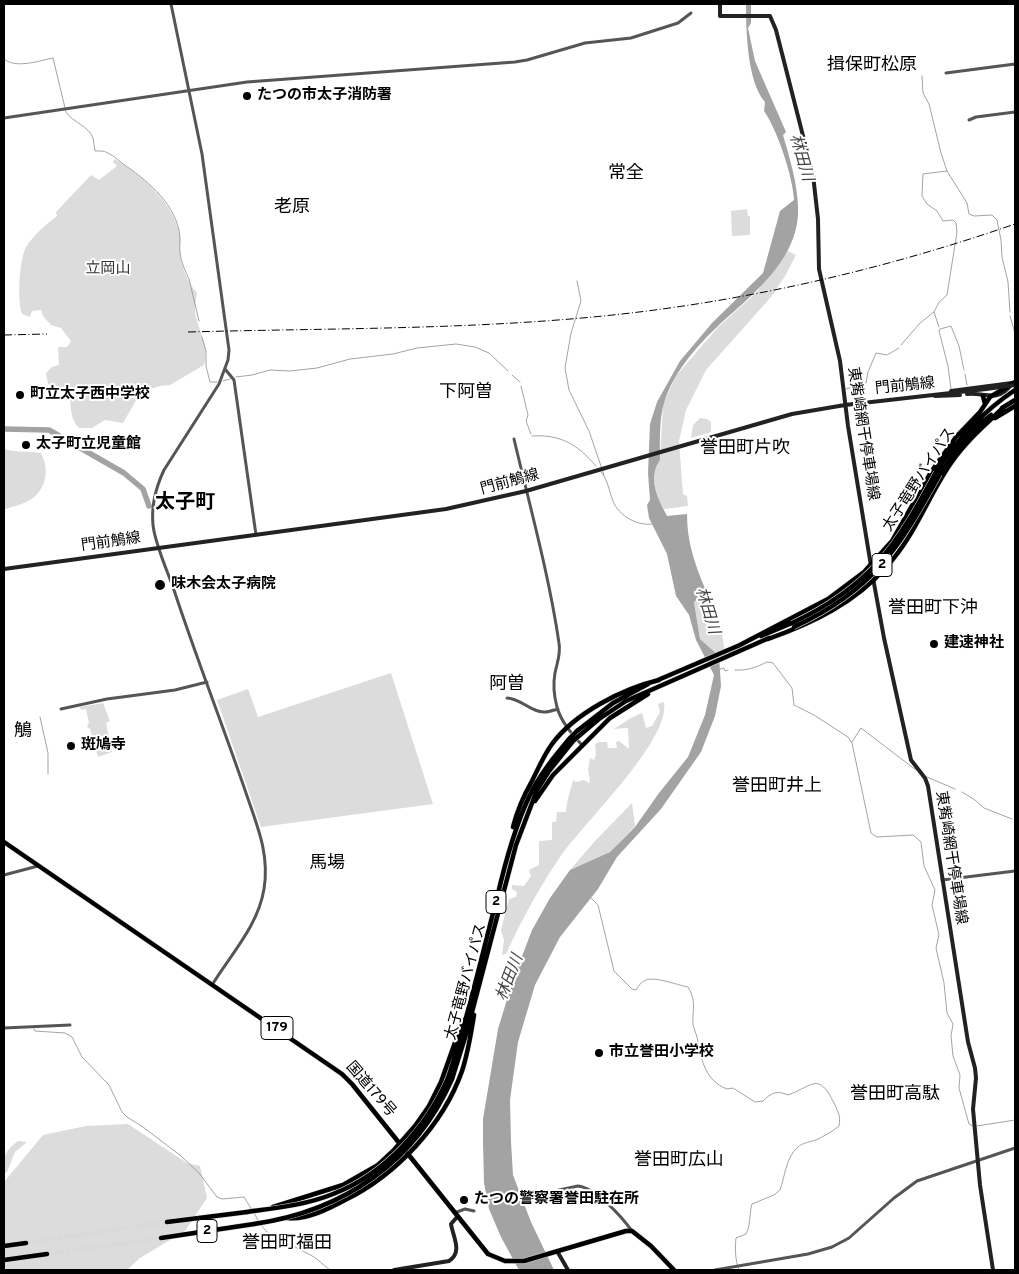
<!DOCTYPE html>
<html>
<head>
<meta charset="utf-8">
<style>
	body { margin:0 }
	#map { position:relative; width:1019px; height:1274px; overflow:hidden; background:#fff; font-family:Overpass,sans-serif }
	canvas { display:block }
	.frame { position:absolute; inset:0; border:5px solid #000; pointer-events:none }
</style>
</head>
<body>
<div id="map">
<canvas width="1019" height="1274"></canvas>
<div class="frame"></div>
</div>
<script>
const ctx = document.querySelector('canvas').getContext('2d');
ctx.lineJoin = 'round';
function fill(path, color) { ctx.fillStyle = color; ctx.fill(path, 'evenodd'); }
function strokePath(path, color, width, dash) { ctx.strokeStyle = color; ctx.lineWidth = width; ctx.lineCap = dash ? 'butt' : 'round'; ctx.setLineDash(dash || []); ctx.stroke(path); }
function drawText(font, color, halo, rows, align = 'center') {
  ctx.font = font + ' Overpass,"Noto Sans JP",sans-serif'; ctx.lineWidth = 4; ctx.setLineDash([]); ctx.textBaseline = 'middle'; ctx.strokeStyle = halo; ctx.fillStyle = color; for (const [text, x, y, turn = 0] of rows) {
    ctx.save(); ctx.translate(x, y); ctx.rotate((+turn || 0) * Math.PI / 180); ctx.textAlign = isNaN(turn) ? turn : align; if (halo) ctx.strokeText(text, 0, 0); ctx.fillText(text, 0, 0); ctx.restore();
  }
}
fill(new Path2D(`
	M115 159C143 177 173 201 180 236 181 241 180 246 180 251 180 265 188 283 197 293 196 301 194 309 196 317 200 334 209 347 204 365L170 385 160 386 141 392 123 423 105 420 92 428H79C71 420 71 410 70 399L74 393C66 388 56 389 48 384L46 373 52 367 59 365 58 347H67L71 341 61 328 51 325 43 316 41 310 32 311 30 317 22 314C17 300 19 261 26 247 33 236 46 224 57 216L56 212 91 175 99 180 117 166 113 162Z
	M747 209 748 216H750V235L732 236 731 211Z
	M788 251 796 255 785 276 771 297 706 370 686 410 679 441 683 494 687 496 688 506 664 509C655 493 649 476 660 460L663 404 676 376 718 327 755 294Z
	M700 418 707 419 711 422V432L691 438 693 425Z
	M4 448C10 453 31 451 41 453 50 470 46 492 28 501 22 505 13 506 6 509H4Z
	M706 591 721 626 725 654 719 656 700 639 694 601Z
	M391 673 433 804 261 827 217 700 248 689 258 717Z
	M664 702C671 741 580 826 558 860 538 890 521 921 506 954L502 955 504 940 501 930 509 899 516 897 517 892 512 889V885L524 886 531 876 529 870 539 865V841L552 840V822H556L557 812H566C567 799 570 792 573 780L576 782 584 780 589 783 590 781 588 770 590 758 594 760 596 754 595 745 598 742H607L608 748H617L616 742 619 741 629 749 628 728 614 729 629 719 642 713 646 728 652 726 660 712 658 704Z
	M103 703 110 721 106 723 112 752 98 757 90 729 87 727 89 723 86 709 81 710 80 707Z
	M632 803 635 826 610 852 570 870 595 841Z
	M128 1124 187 1163 200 1166 207 1198 185 1231 140 1258 127 1270H7L4 1266V1182L43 1135 86 1126Z
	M18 1141 27 1142 15 1152 7 1172 4 1173C4 1155 4 1152 18 1141Z`), '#dcdcdc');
fill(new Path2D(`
	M746 4H751V23L748 28 755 61 786 132 783 135C790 159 797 182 798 206 801 258 752 295 718 326 696 347 673 373 664 403 659 419 660 443 660 460 647 479 658 498 667 516L687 514C687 543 695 564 706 591L694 602 700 639 719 656 721 686 715 716 701 752 661 809 617 857 598 889 560 937 535 985 518 1042 510 1100 511 1142 513 1175 531 1222 554 1270H519L501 1237 489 1209 484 1183 483 1143V1119L498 1029 513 980 532 930 550 898 570 870 610 852 635 827 659 793 688 757 705 715 714 675 696 640 689 615 676 596 667 554 649 518 647 505 650 500 648 473 650 424 657 402 680 361 712 323 763 273 780 211 794 200C793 177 777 129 764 111L765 102C747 82 746 30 746 4Z`), '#a3a3a3');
strokePath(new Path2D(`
	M4 59C16 69 38 61 53 58L66 112C72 122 89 126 93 138 94 142 94 147 95 151 97 151 100 151 102 151 109 152 117 159 122 163 146 180 172 200 179 230 181 239 179 245 180 253 181 261 185 271 189 279L199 321
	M922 76 923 93 929 104 941 153 947 171 967 203 969 214 974 216 992 215 997 220 1001 240 1002 257 1008 282 1010 312
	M577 281 581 301 571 333 565 368 569 390 589 431 604 475
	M1010 316 1015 333
	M939 327 934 312 939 302 947 295 957 232 956 223 953 220 943 221 937 211 927 204 922 196 923 174 947 171
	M202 337 206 351V366L210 382H217
	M901 345 920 323 934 312
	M965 374 967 385
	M512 375 520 382
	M236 377 252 375 270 370 290 371 317 368 350 359 393 354 417 348 456 344 475 347 489 353 508 371
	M223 381 230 379
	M521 386 528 415 526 421 531 434
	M846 389 866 383 868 372 876 353 887 355 899 348
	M951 389 948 366 939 331 940 329 951 326 959 346 964 370
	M532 436C561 434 578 445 596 466
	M601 472C608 480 609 491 613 501 619 516 637 526 652 524
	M718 670 724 668 725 671 728 670
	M735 670C747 671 757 667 767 662L773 663 792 688 794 705 814 715 848 737 852 743 871 833 877 837 913 835 921 842 924 866 935 890 932 905 939 935 936 948 944 983 947 1013 953 1024 951 1036 953 1056 960 1075 959 1088 969 1124 973 1126
	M40 717 48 753V774
	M852 742 861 728 916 770
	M927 777 955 789
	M962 792 975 800 984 808 1012 819
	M591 898 598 905 614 971 632 989 636 990C638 987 640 983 644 981 652 975 677 985 688 987 697 1001 692 1011 693 1025 694 1029 696 1033 697 1037 701 1058 704 1080 727 1089L733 1088 755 1102 763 1101C771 1093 777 1090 788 1095 813 1086 818 1071 834 1103 838 1112 841 1116 839 1126 832 1132 824 1136 816 1140 810 1142 802 1143 798 1147 786 1157 785 1176 780 1190L774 1195 752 1204C749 1214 751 1225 746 1234L736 1238C735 1248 735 1260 739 1270
	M34 1029 35 1031 65 1033 72 1037 82 1057 109 1085 122 1112 127 1117 143 1127 181 1156 199 1173 217 1197 222 1199 244 1197 252 1210
	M977 1126 1015 1120
	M254 1213 258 1220
	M260 1224 267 1232 314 1257 330 1270`), '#a3a3a3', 1);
strokePath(new Path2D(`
	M4 429 49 430 124 473 143 489 149 506`), '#a3a3a3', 5.5);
strokePath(new Path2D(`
	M26 1243 167 1222
	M47 1254 161 1238`), '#d9d9d9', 4.5, [4.5, 2]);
const trunk = new Path2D(`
	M983 396 985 404
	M1002 408 1015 400
	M995 418 1015 406
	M936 472C958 438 982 412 1015 390
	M940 474C955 452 969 431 991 415
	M761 636 792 623
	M768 639C813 623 855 603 887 566 915 536 928 496 951 463 966 441 985 425 1004 407
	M738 646 828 599 864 572 892 541 931 472 956 437 980 412 990 397 1015 382
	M658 680 740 645
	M577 731 613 703 648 684
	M580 735 599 719 626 701 769 638
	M535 801 553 775 610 718 648 694
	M513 827C517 811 524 795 532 781 538 769 544 755 552 744 575 713 622 689 659 680
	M4 842 342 1074 352 1084 488 1254 505 1261H524L626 1231H632L651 1246 674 1270
	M448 1078C468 1019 481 958 497 898 505 863 514 829 529 797 539 775 555 756 570 738
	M452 1079 467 1031 516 845 537 790 549 771 573 741
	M273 1207 343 1185 378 1165 393 1151 415 1126 429 1106 441 1082 463 1020
	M287 1218C307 1220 328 1209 345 1200 396 1175 443 1125 462 1071 468 1053 471 1034 474 1015
	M167 1222 247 1212
	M161 1238 254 1224
	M4 1246 26 1243
	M4 1260 47 1254`);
strokePath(trunk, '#dbdbdb', 5.5);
strokePath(new Path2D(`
	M171 4 202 154 229 350 228 360 219 384 164 470C156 487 151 505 153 525 155 544 167 570 174 590 196 657 222 723 245 790 256 823 270 853 264 889 258 926 231 954 212 985
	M946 73 1015 64
	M4 118 247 82 515 62 527 60 585 43 631 38 678 23 691 13
	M969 120 976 117 1015 112
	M225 369 234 380 256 535
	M514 439C530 507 549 575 559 643 561 654 557 663 555 673 553 684 554 696 557 707 561 722 572 734 582 745
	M507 698C520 698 532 713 545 712 549 712 554 710 558 709
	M61 709 107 699 175 690 207 682
	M4 875 38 866
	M942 880 1015 871
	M4 1028 70 1025
	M531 1196 578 1186C596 1188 621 1216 632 1231
	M454 1213 465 1209 474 1211
	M715 1270 808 1254 832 1247 849 1238 894 1198 917 1181 1015 1148`), '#555', 3);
strokePath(new Path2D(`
	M720 4V16H770L776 30 813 175 818 219 819 269 840 361 848 426 871 566
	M951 391 1012 383
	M967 394C985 392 997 403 1011 385
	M935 396 960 395
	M4 569 446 509 526 491 792 414 845 405 986 389
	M873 578 884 638 911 760 925 778 928 786 968 1042 975 1068 976 1078 973 1109 980 1185 993 1270
	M557 1251 568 1270
	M394 1270 449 1261C463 1252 453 1237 451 1224L457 1217`), '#222', 4);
strokePath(trunk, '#000', 4.5);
strokePath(new Path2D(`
	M188 332C332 328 478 330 622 314 756 299 888 268 1015 224
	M4 335 47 334`), '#000', 1, [8, 2.5, 1, 2.5]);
const trunkBridge = new Path2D(`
	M792 623C871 586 896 546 936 472
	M794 627C874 590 899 548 940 474
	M570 738 577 731
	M573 741 580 735
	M247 1212C276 1208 306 1205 333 1194 385 1174 426 1128 448 1078
	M254 1224C343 1211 415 1163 452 1079`);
strokePath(trunkBridge, '#dbdbdb', 5.5, []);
strokePath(new Path2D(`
	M986 389 1015 385`), '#222', 4);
strokePath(trunkBridge, '#000', 4.5);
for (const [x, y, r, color] of [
	[247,96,5,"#000"],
	[20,395,5,"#000"],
	[26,445,5,"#000"],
	[160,585,6,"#000"],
	[934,644,5,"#000"],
	[71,746,5,"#000"],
	[599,1053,5,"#000"],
	[464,1200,5,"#000"]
]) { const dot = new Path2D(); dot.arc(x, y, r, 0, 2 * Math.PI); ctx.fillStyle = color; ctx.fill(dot); strokePath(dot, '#fff', 2); }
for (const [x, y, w] of [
	[882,565,20],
	[496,902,20],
	[277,1028,32],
	[207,1231,20]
]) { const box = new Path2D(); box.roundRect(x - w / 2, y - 11.5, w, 23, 4); ctx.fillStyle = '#fff'; ctx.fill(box); strokePath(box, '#000', 1); }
drawText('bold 14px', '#000', null, [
	["2",882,565],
	["2",496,902],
	["179",277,1028],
	["2",207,1231]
]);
drawText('bold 15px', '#000', '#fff', [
	["たつの市太子消防署",257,96],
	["町立太子西中学校",30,395],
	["太子町立児童館",36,445],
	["味木会太子病院",171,585],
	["建速神社",944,644],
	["斑鳩寺",81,746],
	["市立誉田小学校",609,1053],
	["たつの警察署誉田駐在所",474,1200]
], 'left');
drawText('15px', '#333', '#fff', [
	["立岡山",108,270]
]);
drawText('15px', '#000', '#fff', [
	["門前鵤線",905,387,-6],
	["東觜崎網干停車場線",862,434,81],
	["太子竜野バイパス",920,480,-57],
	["門前鵤線",510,483,-15],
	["門前鵤線",111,543,-8],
	["東觜崎網干停車場線",950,858,81],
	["太子竜野バイパス",467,982,-75],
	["国道179号",370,1090,49]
]);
drawText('italic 16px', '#444', '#fff', [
	["林田川",800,158,74],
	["林田川",706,611,73],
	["林田川",511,978,-69]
]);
drawText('18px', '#000', '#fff', [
	["揖保町松原",872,66],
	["常全",626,174],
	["老原",292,208],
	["下阿曽",466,393],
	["誉田町片吹",745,449],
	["誉田町下沖",933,609],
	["阿曽",507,685],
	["鵤",23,732],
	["誉田町井上",777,787],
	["馬場",327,864],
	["誉田町高駄",895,1095],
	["誉田町広山",679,1161],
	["誉田町福田",287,1244]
]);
drawText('bold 20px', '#000', '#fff', [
	["太子町",185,504]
]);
</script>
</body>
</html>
